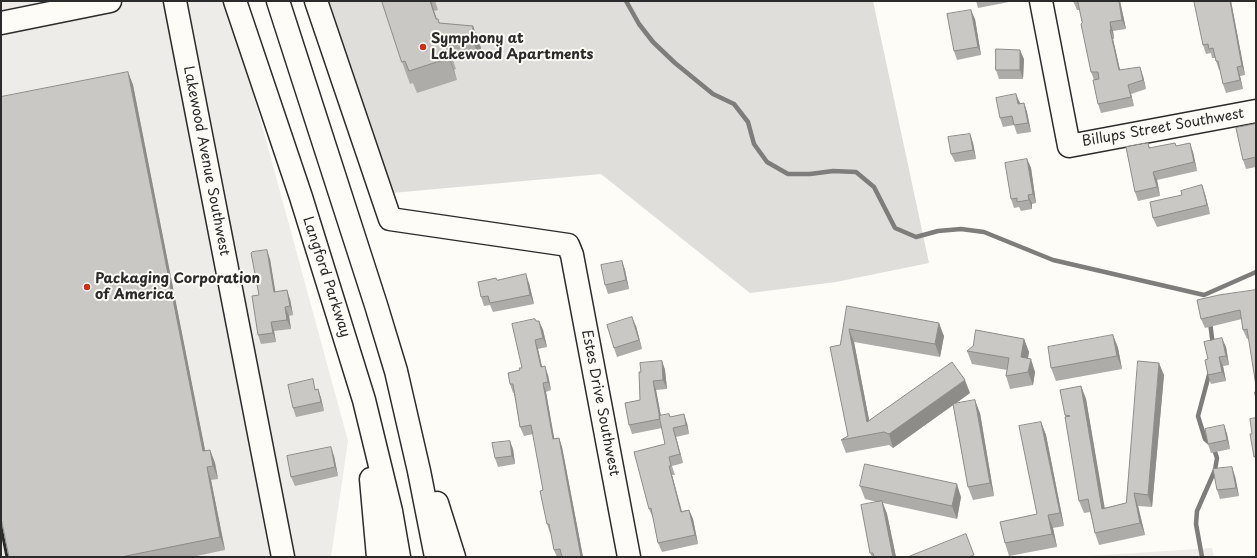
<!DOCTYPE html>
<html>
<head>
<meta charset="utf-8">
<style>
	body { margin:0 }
	#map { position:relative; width:1257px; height:558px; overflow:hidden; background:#fdfcf7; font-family:"Playpen Sans",sans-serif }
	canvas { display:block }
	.frame { position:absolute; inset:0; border:2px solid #2b2b2b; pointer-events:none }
</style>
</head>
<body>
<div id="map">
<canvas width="1257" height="558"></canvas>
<div class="frame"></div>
</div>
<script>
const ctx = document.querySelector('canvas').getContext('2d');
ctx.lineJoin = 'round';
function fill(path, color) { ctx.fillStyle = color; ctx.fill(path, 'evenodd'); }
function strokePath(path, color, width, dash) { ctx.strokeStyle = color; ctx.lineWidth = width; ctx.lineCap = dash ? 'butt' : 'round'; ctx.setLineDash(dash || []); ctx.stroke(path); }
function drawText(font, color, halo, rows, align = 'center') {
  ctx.font = font + ' "Playpen Sans",sans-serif'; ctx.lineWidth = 4; ctx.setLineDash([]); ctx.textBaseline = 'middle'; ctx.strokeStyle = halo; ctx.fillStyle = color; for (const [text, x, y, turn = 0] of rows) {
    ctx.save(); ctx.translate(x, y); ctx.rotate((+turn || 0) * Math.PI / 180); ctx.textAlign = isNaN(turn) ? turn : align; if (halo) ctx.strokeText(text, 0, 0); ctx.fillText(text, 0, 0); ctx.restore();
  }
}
fill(new Path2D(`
	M1 1H228L348 441 331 557H1Z
	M1212 548 1214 557H1090L1089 556Z`), '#edece8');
fill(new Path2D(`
	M316 1H873L929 263 836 282 750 293 601 174 392 193Z`), '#dfdeda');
strokePath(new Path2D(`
	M626 1 639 24 653 42 675 63 713 94 734 104 748 122 754 144 767 162 788 174H810L833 171 856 172 874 187 895 228 916 237 938 231 961 229 984 232 1053 260 1204 295 1256 272
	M1210 322 1213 346
	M1202 557 1196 524 1197 511 1215 470 1217 458 1213 446 1205 439 1198 416 1210 371`), '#7e7d7b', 4.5);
const minor = new Path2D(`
	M175 1 283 557
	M316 1 390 219 568 245 572 255 629 557
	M1041 1 1069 146 1256 111
	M1 23 110 1`);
const highway = new Path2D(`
	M235 1 301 197 364 400 391 511 399 557
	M278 1 376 305 396 371 419 471 436 557
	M371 479 378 557
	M437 503 454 557`);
strokePath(minor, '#2b2b2b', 25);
strokePath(highway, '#2b2b2b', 25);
strokePath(minor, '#fdfcf7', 22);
strokePath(highway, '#fdfcf7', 22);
strokePath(new Path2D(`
	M1 527 7 557`), '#2b2b2b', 3);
fill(new Path2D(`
	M382 1H435L438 10 434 11 437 19 440 23 473 26 481 48 480 60 452 57 456 69 454 70 457 80 417 93 413 83 410 84 402 62Z
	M976 1H1009V2L978 8Z
	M1073 1H1120L1126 29 1113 31 1114 39H1113L1120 70 1143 76 1146 89 1131 94 1134 106 1101 113 1098 104 1094 80 1091 72 1080 10H1077Z
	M1197 1H1231L1245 75 1240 76 1243 89 1226 93 1223 84 1220 70H1219L1215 58H1212L1211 53 1206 54 1203 45Z
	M975 19 981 55 957 60 954 51Z
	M1024 59 1023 79H999L996 70Z
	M128 72 133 85 205 451 210 450 215 463 218 479 211 480 225 550 192 557H9Z
	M1024 103 1027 112 1031 132 1017 134 1014 125 1003 127 1000 118 1020 104Z
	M1256 124V167L1246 169 1243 160Z
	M970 134 973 143 976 159 955 162 951 154Z
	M1148 143 1150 148 1176 146 1193 152 1197 171 1157 180 1160 196 1138 201 1135 192Z
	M1027 159 1031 168 1036 203 1032 204V209L1021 211 1019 207 1014 208 1011 199Z
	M1202 185 1205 194 1210 214 1157 227 1153 218 1182 195Z
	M270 259 275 292 290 299 293 315 289 316 291 329 274 331 276 342 261 344 258 335 259 295Z
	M622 261 625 270 629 289 608 294 605 285Z
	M497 280 529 283 534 304 493 312 490 305 484 306 481 297Z
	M1256 290 1249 338 1247 339 1243 330 1242 319 1205 328 1201 319Z
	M847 306 944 336 940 357 854 342 869 420 970 393 955 404 980 413 994 496 973 500 968 487 953 405 893 448 889 445 846 453 841 440 848 436 840 345Z
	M536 321H539L543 330 547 347 538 349 542 366 548 375 551 390 546 392 554 439 559 438 562 447 583 557H557L554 550 551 533H550L547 524 543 490 533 434 524 436 520 427 514 393H513L510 384 522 368Z
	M636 326 642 349 617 357 614 348Z
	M1113 335 1118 348 1122 369 1056 381 1051 368Z
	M1024 339 1029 352 1028 358 1035 372 1033 385 1010 389 1006 376 1007 370 972 364 967 351Z
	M1226 347 1229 365 1223 366 1226 381 1211 384 1208 375V359Z
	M662 361 665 370 667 389 656 390 661 416 670 417 687 423 689 434 676 437 683 463 672 466 675 475H672L682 511 689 510 693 519 698 544 662 552 658 543 653 518 649 509 665 444 662 428 632 434 629 425 640 400 641 372Z
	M1164 375 1152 507 1138 506 1145 535 1099 545 1095 533 1090 512 1084 513 1079 501 1065 415 1081 386 1086 399 1104 508 1126 503Z
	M316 389H318L321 398 324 411 296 417 293 408Z
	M1041 422 1046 435 1064 526 1053 528 1057 547 1009 556 1005 543 1037 514Z
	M1224 425 1227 434 1230 449 1211 453 1208 444Z
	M513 449 515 464 498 467 495 458Z
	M334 456 338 476 295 486 291 477Z
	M1235 476 1239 496 1220 499 1217 490Z
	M860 486 961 497 957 519 883 503 887 514 896 557H872L870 553 877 502 865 499Z`), '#adaca9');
fill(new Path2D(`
	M430 1H431L434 11 444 41 436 19Z
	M1119 1H1120L1126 29 1122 20Z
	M1230 1H1231L1245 75 1242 66Z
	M971 10 975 19 981 55 978 47Z
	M1110 22 1113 31 1114 39 1111 30Z
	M473 26 481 48 480 60 472 38Z
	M1110 30 1113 39 1122 79 1119 70Z
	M446 48 454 70 457 80 449 58Z
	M1020 50 1024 59 1023 79 1020 70Z
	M1140 67 1143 76 1146 89 1143 80Z
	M1237 67 1240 76 1243 89 1240 80Z
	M128 72 133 85 208 465 203 451Z
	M1128 85 1131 94 1134 106 1131 97Z
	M1016 94 1020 103 1021 113 1018 104Z
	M1024 103 1027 112 1031 132 1028 123Z
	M970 134 973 143 976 159 973 150Z
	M1190 143 1193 152 1197 171 1194 162Z
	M1027 159 1031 168 1036 203 1033 194Z
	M1153 172 1157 180 1160 196 1157 187Z
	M1202 185 1205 194 1210 214 1207 205Z
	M1028 195 1032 204V209L1029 200Z
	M267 250 270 259 277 301 274 292Z
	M622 261 625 270 629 289 626 280Z
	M526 274 529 283 534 304 530 295Z
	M287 290 290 299 293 315 290 306Z
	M285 307 289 316 291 329 287 320Z
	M632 317 636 326 642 349 639 340Z
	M539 321 543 330 547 347 543 338Z
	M271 322 274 331 276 342 273 333Z
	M939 323 944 336 940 357 935 344Z
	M849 329 854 342 872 435 867 422Z
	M1113 335 1118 348 1122 369 1117 356Z
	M1222 338 1226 347 1229 365 1226 356Z
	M1024 339 1029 352 1026 370 1021 357Z
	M535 340 538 349 544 376 541 367Z
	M1219 357 1223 366 1226 381 1222 372Z
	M1031 359 1035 372 1033 385 1028 372Z
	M662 361 665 370 667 389 663 380Z
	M1159 363 1164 375 1152 507 1148 495Z
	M545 366 548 375 551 390 548 382Z
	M965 380 970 393 893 448 889 434Z
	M653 381 656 390 663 428 660 419Z
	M543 383 546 392 556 448 553 439Z
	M1081 386 1086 399 1107 521 1102 509Z
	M318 389 321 398 324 411 321 402Z
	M975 400 980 413 994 496 990 483Z
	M684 414 687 423 689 434 686 425Z
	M1041 422 1046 435 1064 526 1060 513Z
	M1224 425 1227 434 1230 449 1227 440Z
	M673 428 676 437 683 463 680 454Z
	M559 438 562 447 583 557H581Z
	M510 441 513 449 515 464 512 456Z
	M331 447 334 456 338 476 335 467Z
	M210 450 215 463 218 479 213 466Z
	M669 466 672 475 684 521 681 512Z
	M207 467 211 480 225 550 220 537Z
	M1232 467 1235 476 1239 496 1236 488Z
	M957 484 961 497 957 519 952 506Z
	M1134 493 1138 506 1145 535 1140 523Z
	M882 501 887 514 896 557H893Z
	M689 510 693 519 698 544 695 535Z
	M1048 515 1053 528 1057 547 1052 534Z`), '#8d8c89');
const building = new Path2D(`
	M382 1H430L436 19H438L439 23 473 26 472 38 444 35 448 47 446 48 449 58 409 71 405 61 402 62Z
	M1078 1H1119L1122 20 1110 22 1111 30H1110L1119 70 1140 67 1143 80 1128 85 1131 97 1098 104 1093 80 1099 79 1098 72H1091L1081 24 1082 23Z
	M1197 1H1230L1242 66 1237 67 1240 80 1223 84 1218 61H1216L1213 48 1209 49 1208 44 1203 45 1194 2Z
	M971 10 978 47 954 51 947 14Z
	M996 49 1020 50V70H996Z
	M128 72 203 451 210 450 213 466 207 467 220 537 121 557H9L1 518V97Z
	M1016 94 1018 104 1024 103 1028 123 1014 125 1012 116 1000 118 996 98Z
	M1256 124V157L1243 160 1236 128Z
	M970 134 973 150 951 154 948 137Z
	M1148 143 1149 148 1175 143 1176 146 1190 143 1194 162 1153 172 1157 187 1135 192 1126 147Z
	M1027 159 1033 194 1028 195 1029 200 1017 202V198L1011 199 1005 163Z
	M1202 185 1207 205 1153 218 1150 202 1182 195 1181 191Z
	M267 250 274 292 287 290 290 306 285 307 287 320 271 322 273 333 258 335 252 296 259 295 251 253 252 252Z
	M622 261 626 280 605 285 601 265Z
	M526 274 530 295 490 303 488 296 481 297 478 282 496 278 497 280Z
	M1256 290V386L1247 329 1243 330 1240 310 1201 319 1197 300 1219 295Z
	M847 306 939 323 935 344 849 329 867 422 952 362 965 380 889 434 884 432 841 440 848 436 830 347 840 345Z
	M632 317 639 340 614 348 607 325Z
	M535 319 536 321H539L543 338 535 340 541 367 545 366 548 382 543 383 553 439 559 438 581 557H562L560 549 554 550 549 524H547L540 491 543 490 531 425 520 427 513 384H510L508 373 520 370 519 368H522L512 324Z
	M976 330 1024 339 1021 357 1031 359 1028 372 1006 376 1009 358 967 351 973 346Z
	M1113 335 1117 356 1051 368 1048 347Z
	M1222 338 1226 356 1219 357 1222 372 1208 375 1205 360 1208 359 1204 342Z
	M662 361 663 380 653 381 660 419 629 425 625 403 640 400 639 372H641L640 363Z
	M1138 361 1159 363 1148 495 1134 493 1140 523 1095 533 1088 499 1079 501 1065 417 1070 416 1065 415 1060 390 1081 386 1102 509 1126 503Z
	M313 379 315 390 318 389 321 402 293 408 288 385Z
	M1255 392H1256V399Z
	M975 400 990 483 968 487 953 404Z
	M669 414 670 417 684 414 686 425 673 428 680 454 669 457 671 466H669L681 512 689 510 695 535 658 543 651 508 649 509 634 452 665 444 659 416Z
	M1256 418V457H1254L1250 434H1252L1250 419Z
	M1041 422 1060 513 1048 515 1052 534 1005 543 1000 522 1037 514 1019 426Z
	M1224 425 1227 440 1208 444 1205 429Z
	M510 441 512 456 495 458 492 443Z
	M331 447 335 467 291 477 287 456Z
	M865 464 957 484 952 506 860 486Z
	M1232 467 1236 488 1217 490 1213 469Z
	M882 501 893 557H874L873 553H870L861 505Z
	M966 534 974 555 969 557H908Z`);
fill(building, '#c9c8c4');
strokePath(building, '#8d8c89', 1);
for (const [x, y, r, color] of [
	[423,47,4,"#c8321e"],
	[87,287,4,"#c8321e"]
]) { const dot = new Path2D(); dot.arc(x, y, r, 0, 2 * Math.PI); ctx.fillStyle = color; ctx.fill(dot); strokePath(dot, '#fdfcf7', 1.5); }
drawText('bold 14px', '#2b2b2b', '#fdfcf7', [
	["Symphony at",431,39],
	["Lakewood Apartments",431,55],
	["Packaging Corporation",95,279],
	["of America",95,295]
], 'left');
drawText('14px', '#2b2b2b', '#fdfcf7', [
	["Billups Street Southwest",1163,128,-10],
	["Lakewood Avenue Southwest",206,161,79],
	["Langford Parkway",326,277,72],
	["Estes Drive Southwest",600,403,79]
]);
</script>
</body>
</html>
